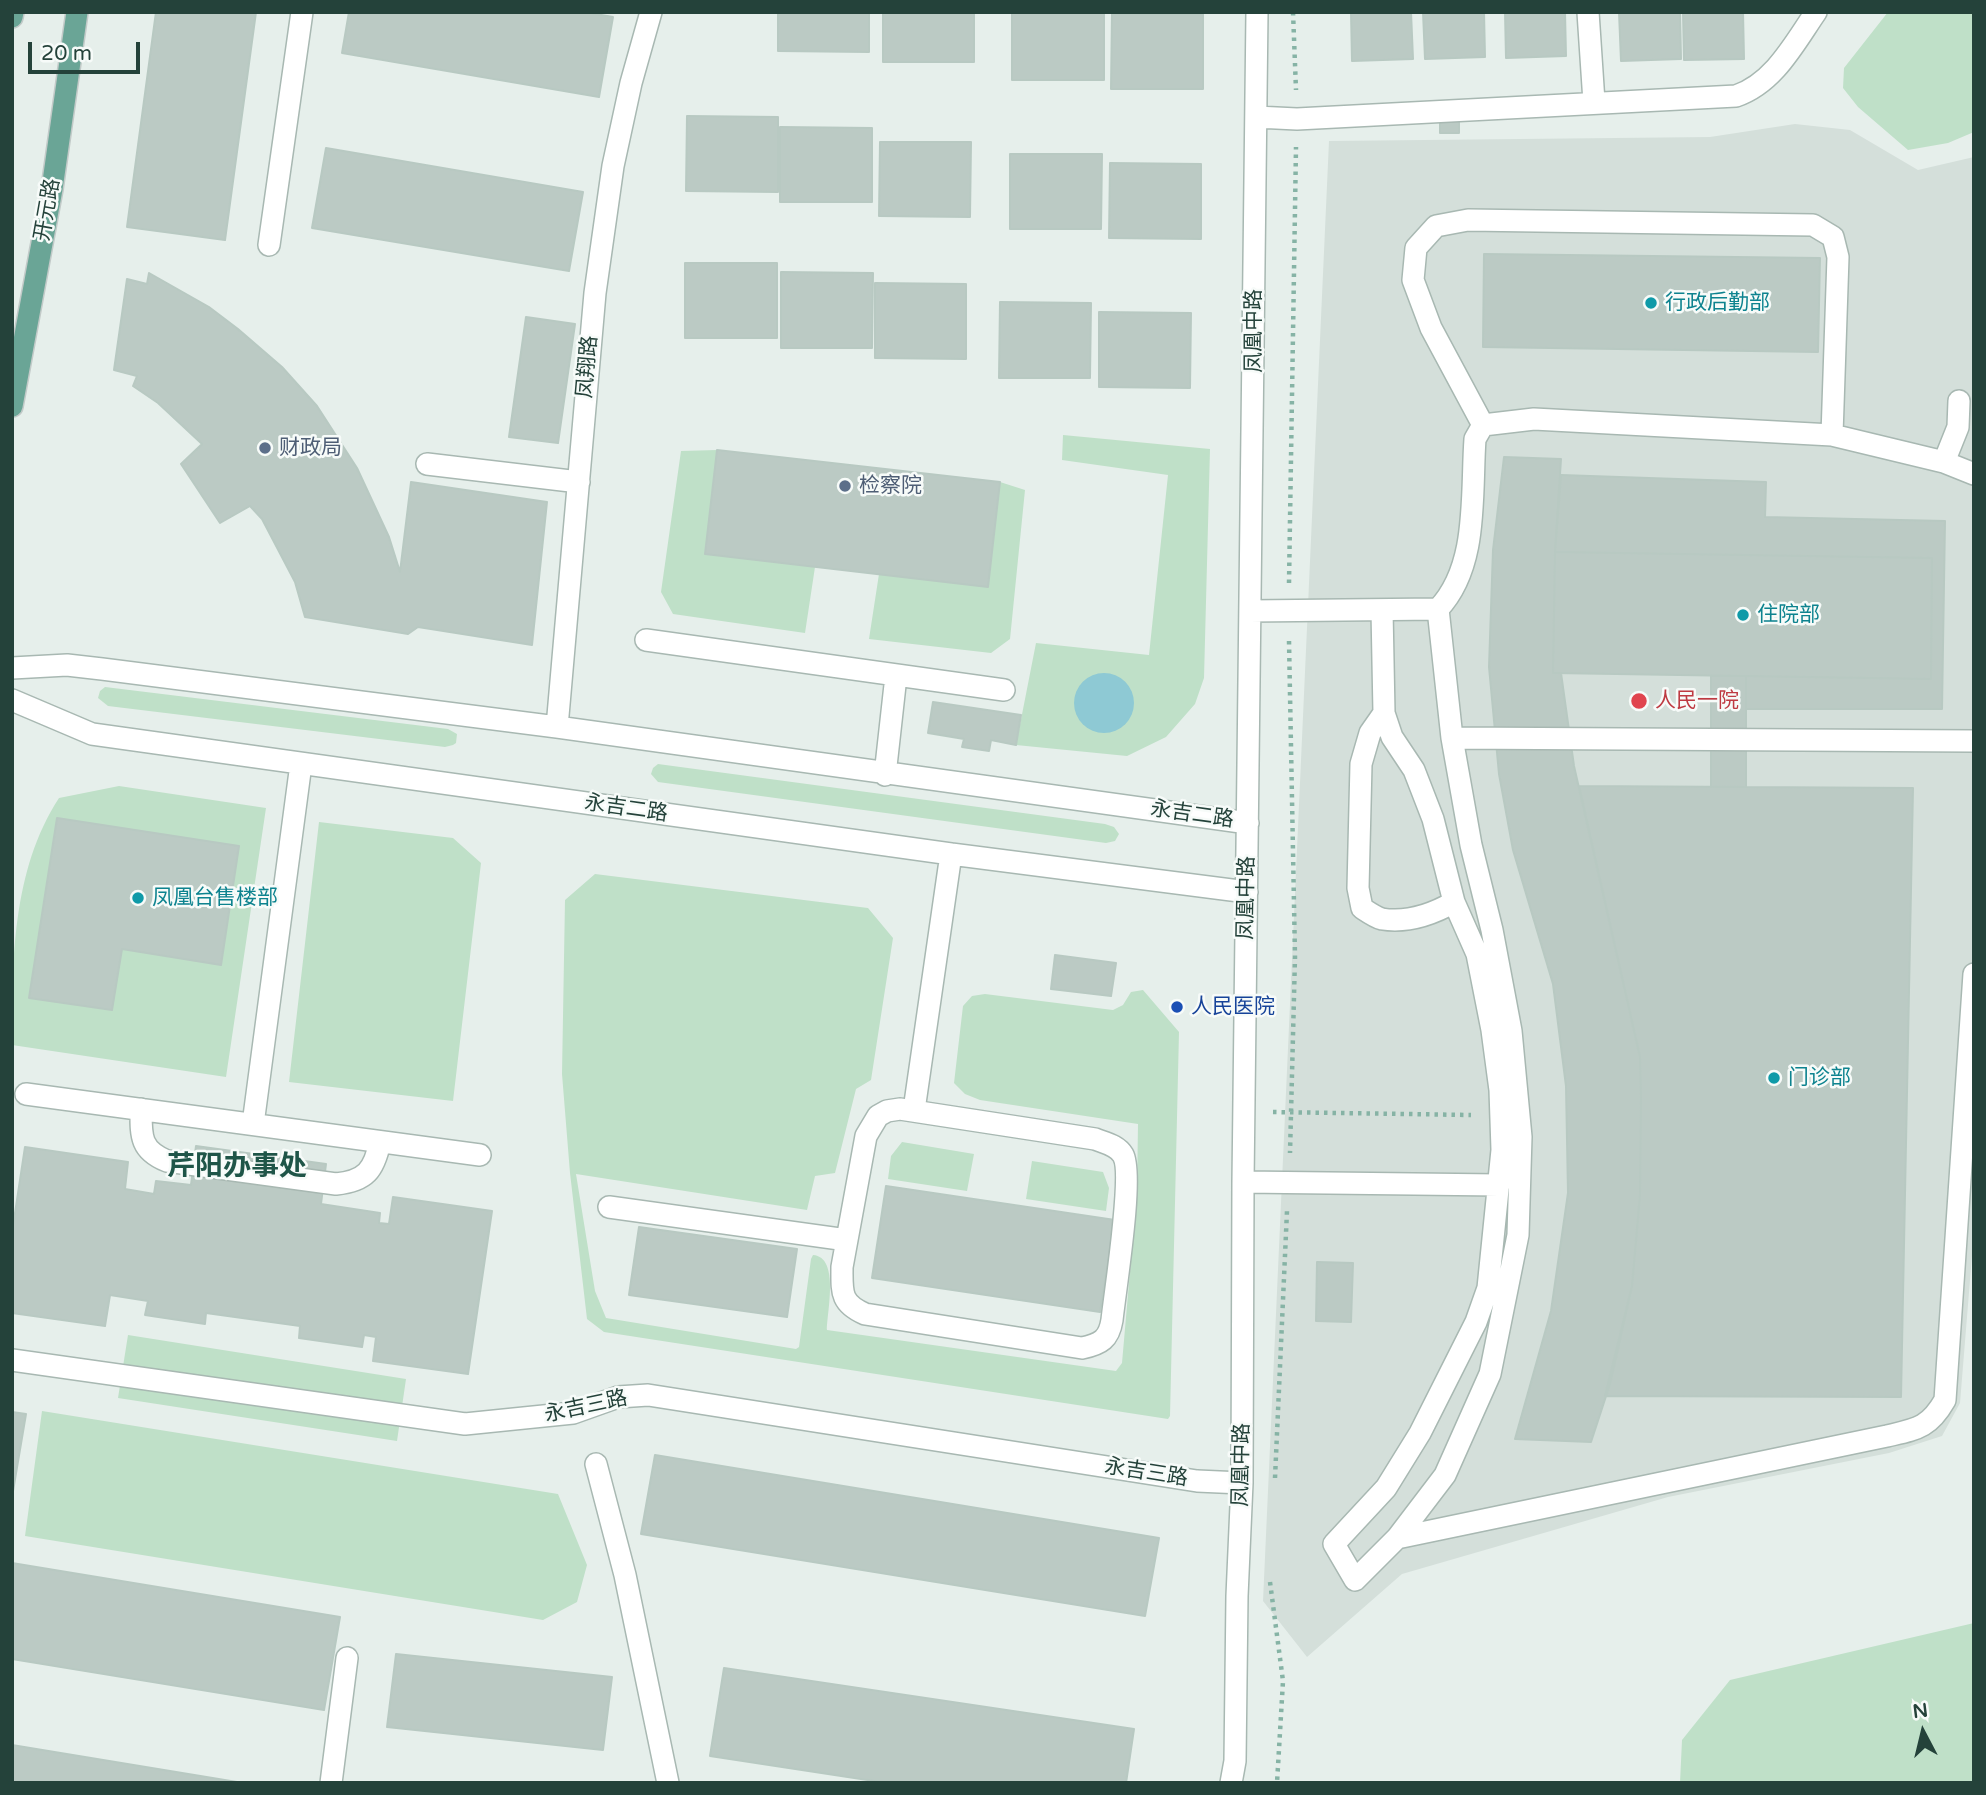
<!DOCTYPE html>
<html>
<head>
<meta charset="utf-8">
<style>
	body { margin:0 }
	#map { position:relative; width:1986px; height:1795px; overflow:hidden; background:#e6efeb; font-family:"Varela Round",sans-serif }
	canvas { display:block }
	.frame { position:absolute; inset:0; border:14px solid #24423a; pointer-events:none }
	.north { position:absolute; left:1888px; top:1697px; width:70px; height:70px; -webkit-text-stroke:5px #f7fbf9; paint-order:stroke; rotate:353deg; font-size:19px; font-weight:700; line-height:28px; text-align:center; color:#24423a }
	.north::after { content:''; display:block; margin:auto; width:24px; height:32px; background:#24423a; clip-path:polygon(50% 0,100% 100%,50% 72%,0 100%) }
	.scale { position:absolute; left:28px; top:42px; width:112px; height:32px; box-sizing:border-box; border:4px solid #24423a; border-top:0; padding-left:9px; font-size:21px; line-height:24px; white-space:nowrap; color:#24423a; -webkit-text-stroke:5px #f7fbf9; paint-order:stroke }
</style>
</head>
<body>
<div id="map">
<canvas width="1986" height="1795"></canvas>
<div class="frame"></div>
<div class="north">N</div>
<div class="scale">20 m</div>
</div>
<script>
const ctx = document.querySelector('canvas').getContext('2d');
ctx.lineJoin = 'round';
function fill(path, color) { ctx.fillStyle = color; ctx.fill(path, 'evenodd'); }
function strokePath(path, color, width, dash) { ctx.strokeStyle = color; ctx.lineWidth = width; ctx.lineCap = dash ? 'butt' : 'round'; ctx.setLineDash(dash || []); ctx.stroke(path); }
function drawText(font, color, halo, rows, align = 'center') {
  ctx.font = font + ' "Varela Round","Noto Sans SC",sans-serif'; ctx.lineWidth = 5; ctx.setLineDash([]); ctx.textBaseline = 'middle'; ctx.strokeStyle = halo; ctx.fillStyle = color; for (const [text, x, y, turn = 0] of rows) {
    ctx.save(); ctx.translate(x, y); ctx.rotate((+turn || 0) * Math.PI / 180); ctx.textAlign = isNaN(turn) ? turn : align; if (halo) ctx.strokeText(text, 0, 0); ctx.fillText(text, 0, 0); ctx.restore();
  }
}
fill(new Path2D(`
	M1795 124 1850 130 1918 170 1974 157V1231L1960 1403 1942 1436 1889 1453 1668 1497 1402 1574 1307 1657 1263 1601 1329 141 1710 137Z`), '#d4dfda');
fill(new Path2D(`
	M1888 12H1974V132L1948 143 1908 150 1858 107 1843 88 1844 68Z
	M1063 435 1210 449 1204 678 1195 704 1166 737 1127 756 1016 745 1036 643 1149 655 1168 475 1062 460Z
	M717 450 705 554 815 567 805 633 673 614 661 592 681 451Z
	M1000 482 1025 490 1010 639 991 653 869 639 879 574Z
	M105 687 448 729 457 734 456 743 453 745 445 747 108 706 98 698 100 691Z
	M658 764 1105 824 1114 827 1119 834 1115 841 1106 843 658 782 651 774 653 768Z
	M119 786 266 808 226 1077 12 1045C12 962 12 870 59 798Z
	M319 822 453 838 481 863 453 1101 289 1082Z
	M595 874 868 908 893 938 871 1080 856 1089 835 1173 815 1176 807 1210 576 1174 595 1291 606 1318 796 1349 799 1347 811 1259 813 1255C840 1257 827 1312 827 1330L1116 1371 1122 1363 1137 1191 1138 1124 980 1100 965 1094 954 1083 963 1006 972 996 985 994 1113 1010 1123 1005 1131 992 1143 990 1179 1032 1170 1416 1168 1419 604 1332 587 1319 570 1173 562 1074 565 900Z
	M902 1142 974 1154 967 1191 888 1179 891 1156Z
	M1032 1161 1103 1172 1109 1188 1106 1211 1026 1199Z
	M128 1335 406 1379 397 1441 118 1398Z
	M42 1411 558 1494 587 1565 577 1602 543 1620 25 1536Z
	M1974 1623V1783H1680L1682 1740 1730 1680Z`), '#bfe0c8');
fill(new Path2D(`
	M1074 703a30 30 0 1 1 60 0a30 30 0 1 1-60 0Z`), '#8ec9d4');
const building = new Path2D(`
	M156 12H256L225 240 127 227Z
	M349 12H584L613 17 599 97 342 53Z
	M778 12H869V52L778 51Z
	M883 12H974V62H883Z
	M1012 12H1104V80H1012Z
	M1351 12H1411L1413 59 1352 61Z
	M1423 12H1484L1485 57 1425 59Z
	M1505 12H1565L1566 56 1506 58Z
	M1619 12H1680L1681 59 1621 61Z
	M1683 12H1743L1744 59 1684 60Z
	M1112 14H1203V89H1111Z
	M1440 115H1459V133H1440Z
	M687 116 778 117V192L686 191Z
	M780 127 872 128V202H780Z
	M880 142H971L970 217 879 216Z
	M326 148 583 192 569 271 312 228Z
	M1010 154H1102L1101 229H1010Z
	M1110 163 1201 164V239L1109 238Z
	M1484 254 1820 258 1818 352 1483 347Z
	M685 263H777V338H685Z
	M781 272 873 273 872 348H781Z
	M149 273 209 307 238 329 282 367 317 406 357 468 389 537 400 572 411 482 547 502 532 645 418 627 408 634 305 617 295 582 262 519 250 506 220 523 181 464 202 444 158 403 133 386 137 376 114 370 127 279 147 284Z
	M875 283 966 284V359L875 358Z
	M1000 302 1091 303 1090 378H999Z
	M1099 312 1191 313 1190 388 1099 387Z
	M526 317 575 324 558 443 509 437Z
	M717 450 1000 482 988 587 705 554Z
	M1504 457 1561 459 1555 552 1553 673H1561L1574 766 1640 1057 1641 1098 1640 1195 1632 1286 1610 1384 1591 1442 1515 1439 1551 1311 1568 1193 1566 1086 1553 984 1513 850 1499 774 1489 667 1493 550Z
	M1561 475 1766 482 1765 517 1945 521 1942 709H1746V676L1931 679 1932 558 1555 552Z
	M1555 552 1932 558 1931 679 1553 673Z
	M1711 676H1746V787H1711Z
	M933 702 1021 715 1016 745 991 740 989 751 962 747 964 739 928 733Z
	M1579 786 1913 788 1901 1397 1605 1396 1632 1286 1640 1195 1641 1098 1640 1057Z
	M57 818 239 846 221 965 122 949 112 1010 29 998Z
	M1055 955 1116 963 1111 996 1051 989Z
	M196 1146 326 1164 321 1204 380 1213 379 1223 389 1224 393 1197 492 1211 468 1374 373 1361 376 1337 364 1335 362 1347 299 1338 300 1326 206 1313 205 1324 145 1315 148 1301 110 1295 105 1326 12 1313V1233L25 1147 128 1162 125 1189 154 1194 156 1181 191 1185Z
	M886 1186 1115 1220 1100 1312 872 1278Z
	M639 1227 797 1249 787 1317 629 1295Z
	M1317 1262 1353 1263 1351 1322 1316 1321Z
	M12 1412 26 1414 12 1497Z
	M655 1455 1159 1538 1145 1616 641 1534Z
	M12 1563 340 1617 324 1710 12 1659Z
	M396 1654 612 1677 603 1750 387 1727Z
	M724 1668 1134 1729 1126 1783H887L710 1756Z
	M12 1745 243 1783H12Z`);
fill(building, '#bbcac4');
strokePath(building, '#b8c9c2', 2);
const minor = new Path2D(`
	M1588 12 1594 102
	M1256 117 1297 119 1736 96C1774 83 1794 44 1816 12
	M269 245 302 12
	M1483 425 1431 328 1413 280 1416 248 1436 226 1468 220 1813 225 1833 237 1838 257 1832 435
	M1944 462 1958 427 1959 401
	M427 464 579 482
	M1382 610 1384 713 1392 737 1414 770 1433 819 1454 902 1477 954 1492 1030 1500 1090 1502 1150 1488 1288 1476 1322 1420 1433 1386 1488 1334 1544 1355 1580 1397 1538 1445 1475 1490 1374 1518 1235 1521 1137 1511 1031 1492 930 1471 845 1452 738 1438 609
	M1250 611 1438 609C1479 566 1471 494 1475 439L1483 425 1534 419 1832 435 1944 462 1974 474
	M646 640 1004 690
	M12 668 67 665 102 669 557 727 1248 823
	M12 700 92 734 951 854 1247 892
	M1384 713 1370 733 1361 764 1358 888 1362 908C1368 912 1375 917 1382 919 1407 923 1433 914 1454 902
	M557 727 595 293 613 166 631 83 651 12
	M1452 738 1974 741
	M885 775 896 676
	M26 1094 480 1155
	M141 1109C141 1136 140 1150 167 1161L336 1184C366 1181 374 1170 380 1142
	M900 1109 1095 1139C1105 1143 1117 1145 1123 1155 1134 1174 1115 1291 1112 1320 1109 1339 1101 1344 1082 1348L865 1314C840 1303 842 1292 842 1267L866 1136 878 1116 887 1111Z
	M914 1110 951 854
	M253 1124 301 764
	M1243 1182 1499 1185
	M609 1207 847 1240
	M12 1360 465 1424 573 1413 618 1397 648 1395 1197 1481 1242 1483
	M596 1464 625 1575 668 1783
	M1397 1538 1887 1436C1917 1429 1929 1428 1945 1400L1974 974
	M331 1783 347 1658
	M1231 1783 1235 1761 1237 1596 1242 1483 1243 1182 1257 12`);
const major = new Path2D(`
	M12 17 13 12
	M12 406 52 189 77 12`);
strokePath(minor, '#a8b8b2', 24);
strokePath(major, '#c2cac8', 24);
strokePath(new Path2D(`
	M1293 12 1296 90
	M1289 583 1296 147
	M1289 641 1295 957 1290 1153
	M1273 1112 1471 1115
	M1275 1478 1287 1211
	M1270 1582 1283 1681 1277 1783`), '#86b3a5', 4.5, [3.5, 5]);
strokePath(minor, '#fff', 21);
strokePath(major, '#6aa596', 21);
for (const [x, y, r, color] of [
	[1651,303,7,"#0f9aa8"],
	[265,448,7,"#5c6f8a"],
	[845,486,7,"#5c6f8a"],
	[1743,615,7,"#0f9aa8"],
	[1639,701,9,"#e0444e"],
	[138,898,7,"#0f9aa8"],
	[1177,1007,7,"#1a4fb4"],
	[1774,1078,7,"#0f9aa8"]
]) { const dot = new Path2D(); dot.arc(x, y, r, 0, 2 * Math.PI); ctx.fillStyle = color; ctx.fill(dot); strokePath(dot, '#f7fbf9', 2.5); }
drawText('21px', '#24423a', '#f7fbf9', [
	["开元路",48,210,-80],
	["凤凰中路",1254,331,-90],
	["凤翔路",588,367,-85],
	["永吉二路",626,809,8],
	["永吉二路",1192,815,8],
	["凤凰中路",1247,898,-89],
	["永吉三路",586,1407,-12],
	["凤凰中路",1242,1465,-89],
	["永吉三路",1146,1473,9]
]);
drawText('21px', '#0d838f', '#f7fbf9', [
	["行政后勤部",1665,303],
	["住院部",1757,615],
	["凤凰台售楼部",152,898],
	["门诊部",1788,1078]
], 'left');
drawText('21px', '#4e5e75', '#f7fbf9', [
	["财政局",279,448],
	["检察院",859,486]
], 'left');
drawText('21px', '#be3a42', '#f7fbf9', [
	["人民一院",1655,701]
], 'left');
drawText('21px', '#164399', '#f7fbf9', [
	["人民医院",1191,1007]
], 'left');
drawText('bold 28px', '#1f5548', '#f7fbf9', [
	["芹阳办事处",237,1168]
]);
</script>
</body>
</html>
